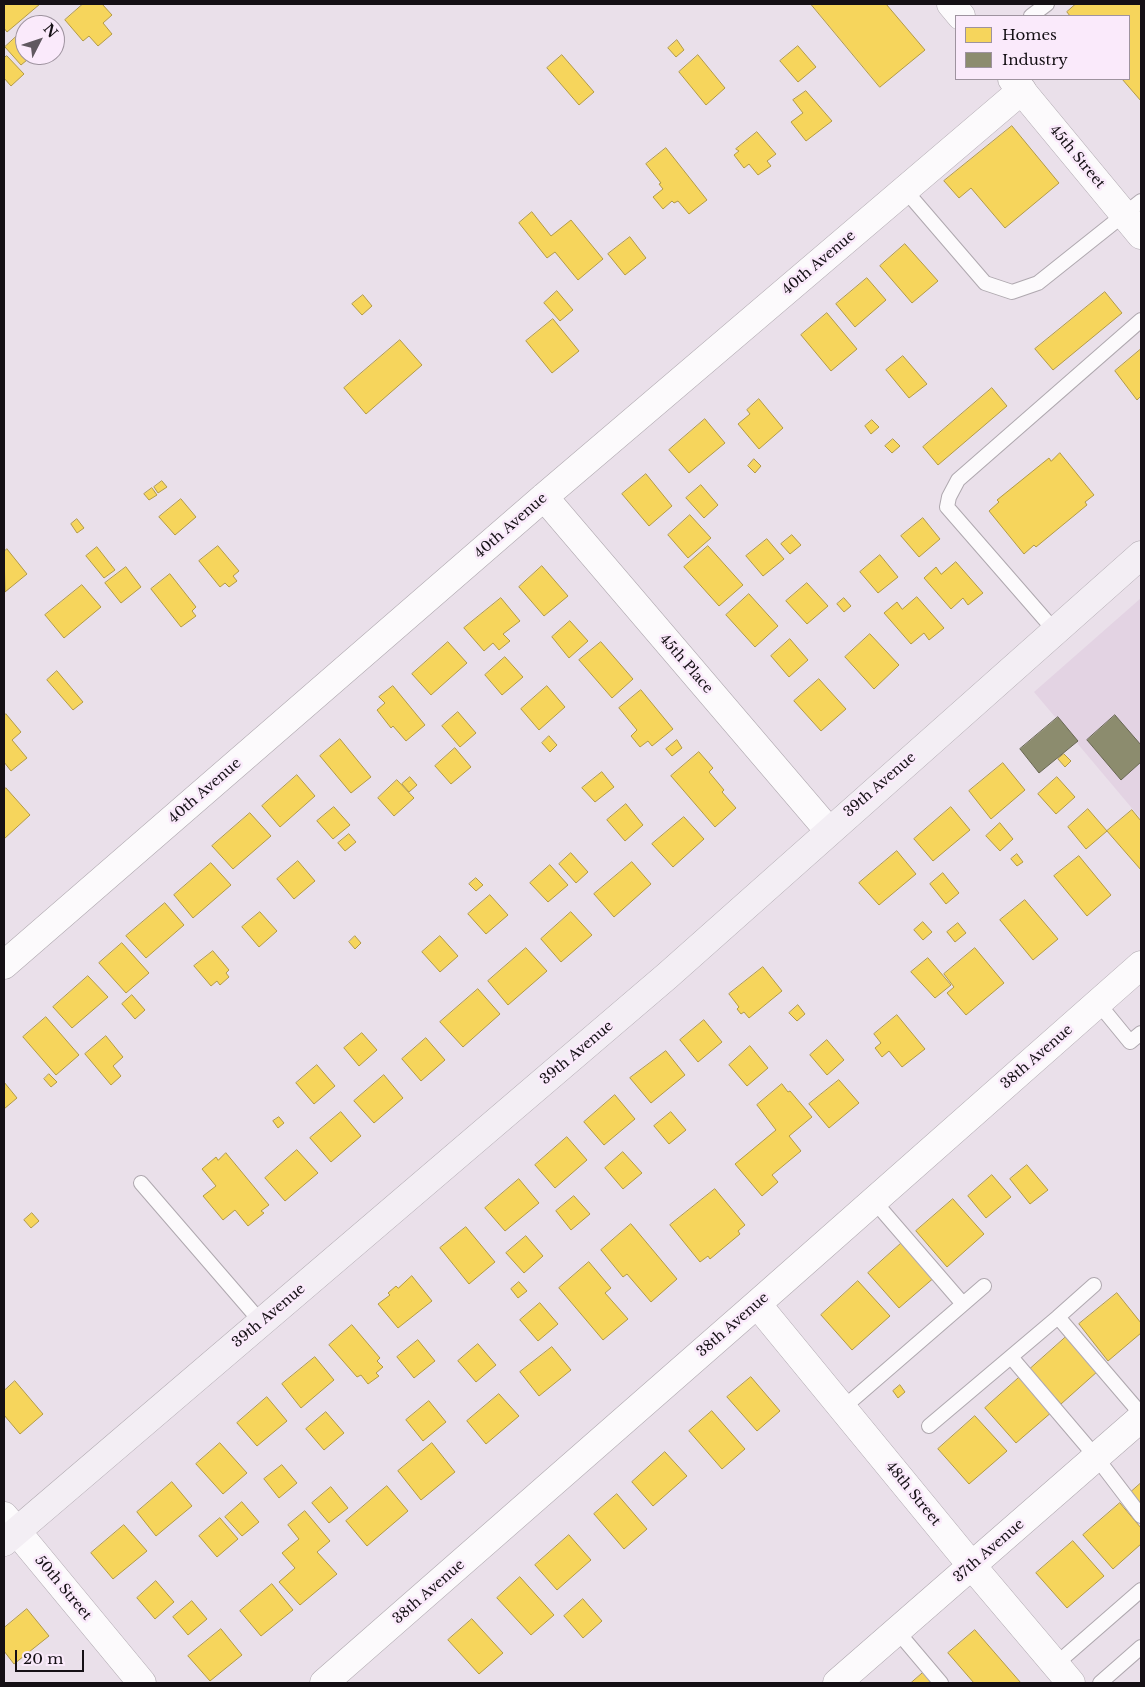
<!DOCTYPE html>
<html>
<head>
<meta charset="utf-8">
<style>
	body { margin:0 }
	#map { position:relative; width:1145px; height:1687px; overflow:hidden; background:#eae0ea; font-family:"Libre Baskerville",serif }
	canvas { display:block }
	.frame { position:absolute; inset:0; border:5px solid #151015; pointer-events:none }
	.legend { position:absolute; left:955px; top:15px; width:175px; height:65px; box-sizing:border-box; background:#faeafb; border:1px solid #9e939f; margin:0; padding:6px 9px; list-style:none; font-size:15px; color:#151015 }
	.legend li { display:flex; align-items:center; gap:10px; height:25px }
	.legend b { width:25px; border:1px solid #9e939f }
	.north { position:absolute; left:15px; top:15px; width:50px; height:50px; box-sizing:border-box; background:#faeafb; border:1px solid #9e939f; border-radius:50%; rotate:49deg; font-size:14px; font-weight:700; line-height:20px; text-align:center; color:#151015 }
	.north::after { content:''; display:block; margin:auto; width:18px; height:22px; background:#605960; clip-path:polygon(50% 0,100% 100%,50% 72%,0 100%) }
	.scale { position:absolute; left:15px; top:1650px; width:69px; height:22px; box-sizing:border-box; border:2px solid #151015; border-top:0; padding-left:6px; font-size:15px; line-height:18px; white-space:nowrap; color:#151015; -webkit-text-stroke:4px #faeafb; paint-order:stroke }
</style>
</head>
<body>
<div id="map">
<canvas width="1145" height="1687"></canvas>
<div class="frame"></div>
<ul class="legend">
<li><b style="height:14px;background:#f6d55c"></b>Homes</li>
<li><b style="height:14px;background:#8c8c6e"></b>Industry</li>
</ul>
<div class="north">N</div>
<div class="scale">20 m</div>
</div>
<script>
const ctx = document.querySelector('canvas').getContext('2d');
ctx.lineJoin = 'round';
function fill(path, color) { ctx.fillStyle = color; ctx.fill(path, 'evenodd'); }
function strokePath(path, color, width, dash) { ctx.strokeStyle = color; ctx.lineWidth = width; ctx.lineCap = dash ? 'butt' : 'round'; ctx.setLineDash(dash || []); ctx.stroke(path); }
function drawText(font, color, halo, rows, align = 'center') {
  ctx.font = font + ' "Libre Baskerville",serif'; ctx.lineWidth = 5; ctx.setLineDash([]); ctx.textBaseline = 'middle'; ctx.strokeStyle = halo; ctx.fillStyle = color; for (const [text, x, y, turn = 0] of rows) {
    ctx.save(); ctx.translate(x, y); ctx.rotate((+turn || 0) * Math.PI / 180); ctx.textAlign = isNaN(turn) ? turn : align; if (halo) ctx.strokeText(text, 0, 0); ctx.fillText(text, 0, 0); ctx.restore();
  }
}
fill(new Path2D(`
	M1141 598V819L1034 692Z`), '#e3d3e3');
const homes = new Path2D(`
	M4 4H40L7 32 4 28Z
	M83 4H102L112 15 103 23 112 34 98 46 89 36 83 41 65 20Z
	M811 4H886L925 50 880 87Z
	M1076 4H1141V101L1122 79H1129V16H1070L1067 12Z
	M17 36 25 46V55H33L21 65 5 47Z
	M677 40 684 50 676 57 668 48Z
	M798 46 816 67 798 82 780 61Z
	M562 55 594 92 579 105 547 68Z
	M698 55 725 88 706 105 679 72Z
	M7 56 24 74 11 86 4 78V58Z
	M806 91 832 121 806 141 791 122 803 113 793 100Z
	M1012 126 1059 183 1005 228 971 188 959 198 944 181Z
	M757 132 776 154 767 161 771 166 758 175 749 164 744 168 734 155 739 151 736 149Z
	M666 148 707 200 689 214 678 201 674 203 672 201 663 209 653 197 663 189 659 184 661 183 646 164Z
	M532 212 551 236 571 220 603 259 578 280 555 252 547 258 519 223Z
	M630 237 646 258 625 275 608 254Z
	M905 244 938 281 912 303 880 266Z
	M867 278 886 300 855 327 836 304Z
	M557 291 573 310 560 321 544 303Z
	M1105 292 1122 313 1053 370 1035 349Z
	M363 295 372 306 362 315 352 304Z
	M827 313 857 349 831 371 801 335Z
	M553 319 579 351 552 373 526 341Z
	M400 340 422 365 366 414 344 388Z
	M1141 349V396L1137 400 1115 371Z
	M903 356 927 384 909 398 886 370Z
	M992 388 1007 406 938 465 923 447Z
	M759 399 783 428 759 449 738 424 750 414 747 410Z
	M705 419 725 443 689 473 669 450Z
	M872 420 879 427 871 434 865 426Z
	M893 439 900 446 892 453 885 446Z
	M1060 453 1094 495 1085 502 1087 505 1036 547 1034 545 1024 554 989 511 999 502 997 500 1049 458 1051 461Z
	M754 459 761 466 755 473 748 466Z
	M646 474 672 506 649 526 622 494Z
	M162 481 167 487 158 493 154 487Z
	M701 485 718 505 704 518 686 498Z
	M152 488 157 495 149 500 144 494Z
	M181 499 196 517 175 535 159 517Z
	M690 515 711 538 688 558 668 535Z
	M923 518 940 539 919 557 901 536Z
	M77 519 84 528 77 533 71 524Z
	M792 535 801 545 790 554 781 544Z
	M767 539 784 559 763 576 746 556Z
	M218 546 239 571 233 576 237 581 229 587 225 583 220 587 199 561Z
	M708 546 743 585 719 606 684 567Z
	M97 547 115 570 104 578 86 556Z
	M7 549 27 574 5 592 4 552Z
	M880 555 898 577 878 593 860 572Z
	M956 562 983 593 968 605 963 598 951 609 924 578 936 567 941 574Z
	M542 566 568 596 544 616 519 587Z
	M126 567 141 587 121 603 105 583Z
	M170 574 196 607 192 611 196 616 181 627 151 589Z
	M807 583 828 606 807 624 786 601Z
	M82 585 101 607 64 638 45 615Z
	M749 594 778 626 755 647 726 615Z
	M917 597 944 628 929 640 924 633 911 644 884 613 897 602 902 609Z
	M501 598 520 621 503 634 510 641 499 650 493 643 484 651 464 628Z
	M844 598 851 606 844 612 837 604Z
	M570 621 588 641 569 658 552 637Z
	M870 634 899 665 874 689 845 657Z
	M790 639 808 660 789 677 771 656Z
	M448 642 467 663 431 695 412 674Z
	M601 642 633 679 612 698 579 660Z
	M505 657 523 677 502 695 485 675Z
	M57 671 83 702 73 710 47 680Z
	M819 679 846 709 821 731 794 701Z
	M393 686 425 725 406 741 393 726 391 728 377 710 385 703 379 697Z
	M547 686 565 707 539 730 521 709Z
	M641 690 673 729 652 746 648 741 640 747 631 736 637 730 619 708Z
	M458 712 476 733 460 747 442 726Z
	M6 714 21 732 12 740 27 758 11 771 4 762V716Z
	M549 736 557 745 550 752 542 743Z
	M340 739 371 777 351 793 320 756Z
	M677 740 682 748 672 756 666 749Z
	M455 748 471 767 451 784 435 766Z
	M699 752 713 768 709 772 724 790 722 792 736 808 715 827 671 776Z
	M1064 754 1071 761 1065 767 1058 759Z
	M1003 763 1025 790 991 819 969 791Z
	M602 772 614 787 595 802 582 788Z
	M297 775 315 796 280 827 262 806Z
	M410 777 417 785 409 792 402 784Z
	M1057 777 1075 797 1056 814 1038 794Z
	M397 780 414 798 394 816 378 798Z
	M6 788 30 815 4 839V790Z
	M626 804 643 825 625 841 607 820Z
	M334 807 350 825 333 839 317 821Z
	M951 807 970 830 933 861 914 839Z
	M1088 809 1107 831 1086 849 1068 827Z
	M1132 810 1141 821V870L1107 831Z
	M250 813 271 836 233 869 212 846Z
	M684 817 704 839 673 867 652 844Z
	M1000 823 1013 839 1000 851 986 836Z
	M349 834 356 842 345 851 338 843Z
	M897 851 916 874 879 905 859 883Z
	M571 853 588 872 576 883 559 864Z
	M1017 854 1023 862 1017 866 1011 859Z
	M1079 856 1111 895 1087 916 1054 876Z
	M298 861 315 881 294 899 277 879Z
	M632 862 651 884 614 917 594 894Z
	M211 863 231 885 193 918 174 895Z
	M550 865 568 885 548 902 530 883Z
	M943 873 959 893 946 904 930 884Z
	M476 878 483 885 476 891 469 884Z
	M490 895 508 915 486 934 468 914Z
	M1025 900 1058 939 1033 960 1000 920Z
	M165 903 184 925 146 958 126 936Z
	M260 912 277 931 259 947 242 927Z
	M571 912 592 935 561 962 541 939Z
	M923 922 932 932 923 940 914 930Z
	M958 923 966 933 955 942 947 932Z
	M355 936 361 943 355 949 349 942Z
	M440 936 458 956 440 972 422 952Z
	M122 943 149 973 126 993 99 963Z
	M526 948 547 971 508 1005 488 981Z
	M975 948 1004 983 966 1015 947 993 954 987 944 974Z
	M213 951 229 970 226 973 229 977 220 985 217 981 211 986 194 966Z
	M928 958 951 985 935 998 911 972Z
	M763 967 782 991 749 1018 744 1012 741 1014 737 1009 739 1007 729 994Z
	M88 976 108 997 72 1028 53 1007Z
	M478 989 500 1014 463 1047 440 1022Z
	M132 995 145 1010 135 1019 122 1004Z
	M798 1005 805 1014 797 1021 789 1013Z
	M897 1015 925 1049 902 1067 889 1051 882 1057 875 1048 881 1043 874 1034Z
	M46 1017 79 1055 56 1075 23 1037Z
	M704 1020 722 1042 698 1062 680 1040Z
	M362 1033 377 1050 359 1066 344 1048Z
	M106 1036 123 1057 113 1066 121 1076 111 1085 85 1054Z
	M426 1038 445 1060 421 1081 402 1059Z
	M827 1040 844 1060 827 1075 810 1055Z
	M750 1046 768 1068 747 1086 729 1065Z
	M666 1051 685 1075 651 1103 630 1078Z
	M317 1065 335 1086 314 1104 296 1083Z
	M49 1074 57 1082 51 1087 44 1079Z
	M384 1075 403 1098 374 1123 354 1101Z
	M839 1080 859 1103 829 1128 809 1104Z
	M4 1082 17 1098 4 1109Z
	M782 1084 788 1092 790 1091 812 1117 789 1136 801 1151 772 1175 778 1182 762 1196 735 1164 776 1130 757 1105Z
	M615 1095 635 1119 604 1145 584 1122Z
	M341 1112 361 1136 331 1162 310 1138Z
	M671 1112 686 1130 669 1144 654 1126Z
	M279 1117 284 1123 278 1128 273 1121Z
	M567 1137 587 1160 555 1188 535 1165Z
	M297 1150 318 1173 285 1201 265 1178Z
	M623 1152 642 1173 623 1189 605 1168Z
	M226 1153 269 1205 261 1211 264 1213 248 1226 235 1210 223 1220 203 1196 216 1186 202 1169 216 1157 218 1160Z
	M1027 1165 1048 1190 1030 1204 1010 1179Z
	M992 1175 1011 1197 986 1218 968 1196Z
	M519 1179 539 1203 505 1231 485 1208Z
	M715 1189 745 1225 738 1231 740 1234 710 1259 708 1256 700 1262 670 1225Z
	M574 1196 590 1214 571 1230 556 1211Z
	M953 1199 984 1234 947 1267 916 1231Z
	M32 1213 39 1221 31 1228 24 1220Z
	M631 1224 677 1279 651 1302 627 1274 623 1277 601 1250Z
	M466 1227 495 1262 469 1284 440 1248Z
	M526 1236 543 1256 524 1273 506 1253Z
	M905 1240 936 1276 899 1308 868 1273Z
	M589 1262 611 1288 605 1293 628 1319 603 1340 559 1288Z
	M412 1276 432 1301 398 1328 378 1304 390 1295 388 1293 396 1286 398 1288Z
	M858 1281 890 1316 852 1350 821 1315Z
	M519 1282 527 1291 518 1298 511 1289Z
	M1117 1293 1141 1323V1333L1108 1361 1079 1324Z
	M540 1303 558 1324 538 1341 520 1320Z
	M352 1325 380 1358 377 1361 383 1367 376 1373 379 1376 368 1384 361 1375 357 1377 329 1345Z
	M1067 1336 1098 1371 1061 1404 1030 1369Z
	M418 1340 435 1361 414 1378 397 1357Z
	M478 1344 496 1365 476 1382 458 1361Z
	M552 1347 571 1370 539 1396 520 1372Z
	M315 1357 334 1380 301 1408 282 1384Z
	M1022 1375 1053 1411 1016 1443 985 1408Z
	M751 1377 780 1411 757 1431 727 1397Z
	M15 1381 43 1414 20 1434 4 1415V1391Z
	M900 1385 905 1392 898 1398 893 1391Z
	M499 1394 519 1416 486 1444 467 1421Z
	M267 1397 287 1421 257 1446 237 1423Z
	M429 1401 446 1422 423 1441 406 1420Z
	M712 1411 745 1449 722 1469 689 1431Z
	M326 1412 344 1433 324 1450 306 1429Z
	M975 1416 1007 1451 969 1484 938 1449Z
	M220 1443 247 1473 223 1494 196 1464Z
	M432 1443 455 1472 421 1500 398 1471Z
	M665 1452 687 1476 653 1506 632 1482Z
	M282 1465 297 1483 279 1498 264 1479Z
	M172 1482 192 1506 156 1536 137 1512Z
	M1141 1483V1504L1131 1492Z
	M387 1486 408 1511 367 1546 346 1521Z
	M331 1487 348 1508 329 1523 312 1503Z
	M617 1494 647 1529 624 1549 594 1514Z
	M242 1502 259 1522 242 1536 225 1517Z
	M1120 1503 1141 1528V1544L1113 1569 1083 1535Z
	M305 1511 330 1541 317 1552 337 1574 300 1605 279 1582 295 1568 282 1553 299 1539 288 1525Z
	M220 1518 238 1539 217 1557 199 1536Z
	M124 1525 147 1551 113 1579 91 1553Z
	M569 1535 591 1560 557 1590 535 1565Z
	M1073 1541 1104 1576 1067 1608 1036 1573Z
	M520 1577 554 1615 531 1635 497 1598Z
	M156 1581 174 1602 155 1619 137 1598Z
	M272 1584 293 1610 261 1636 240 1611Z
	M583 1599 602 1621 583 1638 564 1616Z
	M192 1601 207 1619 188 1635 173 1617Z
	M27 1609 49 1636 14 1664 4 1651V1628Z
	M472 1619 503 1653 479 1674 448 1640Z
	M221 1629 242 1655 210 1681 188 1656Z
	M975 1630 1021 1683H974L948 1653Z
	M925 1671 935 1683H911Z`);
fill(homes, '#f6d55c');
strokePath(homes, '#b29a47', 1);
const industry = new Path2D(`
	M1115 715 1141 745V762L1121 780 1087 740Z
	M1058 717 1078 741 1039 773 1020 749Z`);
fill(industry, '#8c8c6e');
strokePath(industry, '#686753', 1);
const service = new Path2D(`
	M1031 16 1047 4
	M905 190 985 283 1012 292 1038 283 1141 201
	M1055 631 947 507 949 497 958 480 1141 320
	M1098 1003 1130 1042 1141 1033
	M141 1183 261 1322
	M874 1201 963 1304
	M1058 1317 1141 1414
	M1011 1357 1096 1457 1141 1516
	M843 1408 984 1286
	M929 1426 1058 1317 1094 1285
	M897 1631 941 1683
	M1055 1665 1141 1590
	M1100 1683 1141 1647`);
const minor = new Path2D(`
	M544 497 829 831
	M4 965 544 497 1022 90
	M757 1304 972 1566 1071 1683
	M4 1516 142 1683
	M324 1683 757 1304 1141 965
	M837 1683 1141 1418`);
const tertiary = new Path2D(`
	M951 4 961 16
	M1012 79 1141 235`);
const secondary = new Path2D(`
	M4 1542 667 976 1141 555`);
strokePath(service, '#afa8af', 16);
strokePath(minor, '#afa8af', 29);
strokePath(tertiary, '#afa8af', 29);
strokePath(secondary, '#afa8af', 29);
strokePath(service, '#fcfafc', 14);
strokePath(minor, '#fcfafc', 28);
strokePath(tertiary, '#fcfafc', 28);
strokePath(secondary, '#f3eef4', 28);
drawText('14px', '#151015', '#faeafb', [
	["45th Street",1077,157,50],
	["40th Avenue",819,263,-40],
	["40th Avenue",511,526,-41],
	["45th Place",686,664,49],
	["39th Avenue",880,785,-41],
	["40th Avenue",205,791,-41],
	["39th Avenue",577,1053,-40],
	["38th Avenue",1037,1057,-41],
	["39th Avenue",269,1316,-40],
	["38th Avenue",733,1325,-41],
	["48th Street",913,1494,51],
	["37th Avenue",989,1551,-41],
	["50th Street",63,1588,50],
	["38th Avenue",429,1592,-41]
]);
</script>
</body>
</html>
